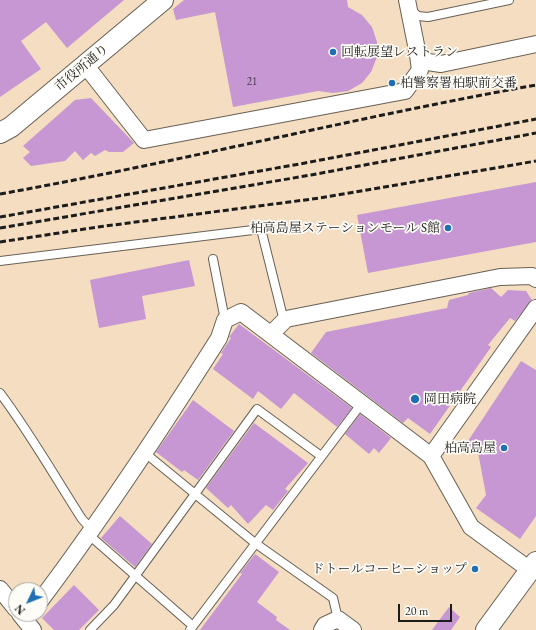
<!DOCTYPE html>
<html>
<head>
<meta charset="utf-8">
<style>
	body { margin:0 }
	#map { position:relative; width:536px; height:630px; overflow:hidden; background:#f4ddc0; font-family:"EB Garamond",serif }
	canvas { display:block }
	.north { position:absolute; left:8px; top:582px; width:40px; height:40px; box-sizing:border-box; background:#fdfcf7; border:1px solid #a3a29f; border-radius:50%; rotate:227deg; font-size:11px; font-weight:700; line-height:16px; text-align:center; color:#1c1c1c }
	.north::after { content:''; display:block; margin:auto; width:14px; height:18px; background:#1f6fb2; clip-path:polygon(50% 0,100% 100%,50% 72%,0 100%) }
	.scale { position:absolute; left:398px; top:604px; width:54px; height:18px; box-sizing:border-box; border:2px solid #1c1c1c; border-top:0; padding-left:5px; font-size:12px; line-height:14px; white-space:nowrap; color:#1c1c1c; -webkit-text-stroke:3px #fdfcf7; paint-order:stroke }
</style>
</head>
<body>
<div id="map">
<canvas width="536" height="630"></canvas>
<div class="north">N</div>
<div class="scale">20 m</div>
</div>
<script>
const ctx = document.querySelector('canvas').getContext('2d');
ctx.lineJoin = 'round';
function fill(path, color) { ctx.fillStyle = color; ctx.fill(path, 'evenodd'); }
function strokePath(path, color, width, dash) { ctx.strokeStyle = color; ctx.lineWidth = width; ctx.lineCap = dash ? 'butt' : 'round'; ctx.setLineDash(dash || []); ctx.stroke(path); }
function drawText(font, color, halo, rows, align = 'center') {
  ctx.font = font + ' "EB Garamond","Noto Serif JP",serif'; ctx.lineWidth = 3.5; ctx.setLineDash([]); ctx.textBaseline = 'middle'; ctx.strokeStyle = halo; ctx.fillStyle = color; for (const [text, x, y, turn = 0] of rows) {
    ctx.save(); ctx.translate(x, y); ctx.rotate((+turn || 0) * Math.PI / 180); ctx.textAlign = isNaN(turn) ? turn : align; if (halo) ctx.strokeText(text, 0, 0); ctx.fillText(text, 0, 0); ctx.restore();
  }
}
fill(new Path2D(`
	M0 0H124L67 48 46 22 21 41 41 69 0 97Z
	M184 0H347L348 7 362 15 372 27 377 42V57L371 72 362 83 348 91 333 93 318 91 233 107 215 12 176 20 173 9Z
	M91 98 134 143 123 152H109L105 150 95 156 91 153 83 160 75 151 65 161 31 166 23 158 30 152 23 146 75 100Z
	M536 182V242L368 273 357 215Z
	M189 260 195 286 142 296 146 319 99 328 90 280Z
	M491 288 501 297 508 290 526 291 532 300 515 321 510 318 488 345 491 347 430 434 408 418 403 423 311 353 326 332 447 308 449 300 468 295 469 293Z
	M239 324 352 408 337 427 294 393 281 409 258 391 253 399 213 369 223 354 221 353 231 338 229 337Z
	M521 361 536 370V516L520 539 476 508 486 495 478 452 466 444Z
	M193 400 234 431 198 480 184 470 182 472 156 452Z
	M360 414 391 438 379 453 374 448 369 454 345 434Z
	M254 423 308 463 285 489 288 491 273 510 266 505 248 524 231 505 228 508 206 488Z
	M120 516 152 544 135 567 101 538Z
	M255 554 279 572 257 602 277 617 276 620 290 630H200L242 574 240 573Z
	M74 585 99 610 79 630H54L42 618Z
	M449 607 460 617 451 630H432Z`), '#c697d2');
const service = new Path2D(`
	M411 10 418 16 428 17 509 0
	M213 259 225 320
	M0 261 261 229 284 321
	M0 393C30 433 55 477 82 519L92 530
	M145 453 255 543 333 598 338 619
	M89 535 193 626
	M90 630 114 605 257 409 321 456
	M190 630 362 403`);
const minor = new Path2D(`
	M407 0 418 55 428 62 441 64 536 44
	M86 66 144 140 405 91 420 70 418 55
	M271 334 286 319 500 277 532 276 536 279
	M431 456 536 308
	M0 589 16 609
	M40 601C104 516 162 428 219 338L225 320 241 312 431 456 471 527 530 570
	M20 614 33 630
	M322 630 325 625 338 619 353 630`);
const tertiary = new Path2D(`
	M0 133 11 127 163 0
	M486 630 536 562`);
strokePath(service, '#686055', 10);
strokePath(minor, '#686055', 18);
strokePath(tertiary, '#686055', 22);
strokePath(service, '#fff', 8);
strokePath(minor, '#fff', 16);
strokePath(tertiary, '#fff', 20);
strokePath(new Path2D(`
	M0 194C179 162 357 117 536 85
	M0 217 305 163 536 119
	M0 228 311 175 536 133
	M0 242 98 227 320 198 536 161`), '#1c1c1c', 3, [6, 3]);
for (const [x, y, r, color] of [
	[333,52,4,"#1f6fb2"],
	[392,83,4,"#1f6fb2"],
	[448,228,4,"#1f6fb2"],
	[415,399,5,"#1f6fb2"],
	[504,448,4,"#1f6fb2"],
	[475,569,4,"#1f6fb2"]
]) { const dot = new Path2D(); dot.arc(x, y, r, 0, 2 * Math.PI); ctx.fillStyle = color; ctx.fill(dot); strokePath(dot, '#fdfcf7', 1.5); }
drawText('11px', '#463b4a', null, [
	["21",252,82]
]);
drawText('13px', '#1c1c1c', '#fdfcf7', [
	["回転展望レストラン",341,52],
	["柏警察署柏駅前交番",400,83],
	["柏高島屋ステーションモール S館",440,228,"right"],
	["岡田病院",424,399],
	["柏高島屋",496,448,"right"],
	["ドトールコーヒーショップ",467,569,"right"]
], 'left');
drawText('13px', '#1c1c1c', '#fdfcf7', [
	["市役所通り",82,68,-40]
]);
</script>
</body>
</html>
